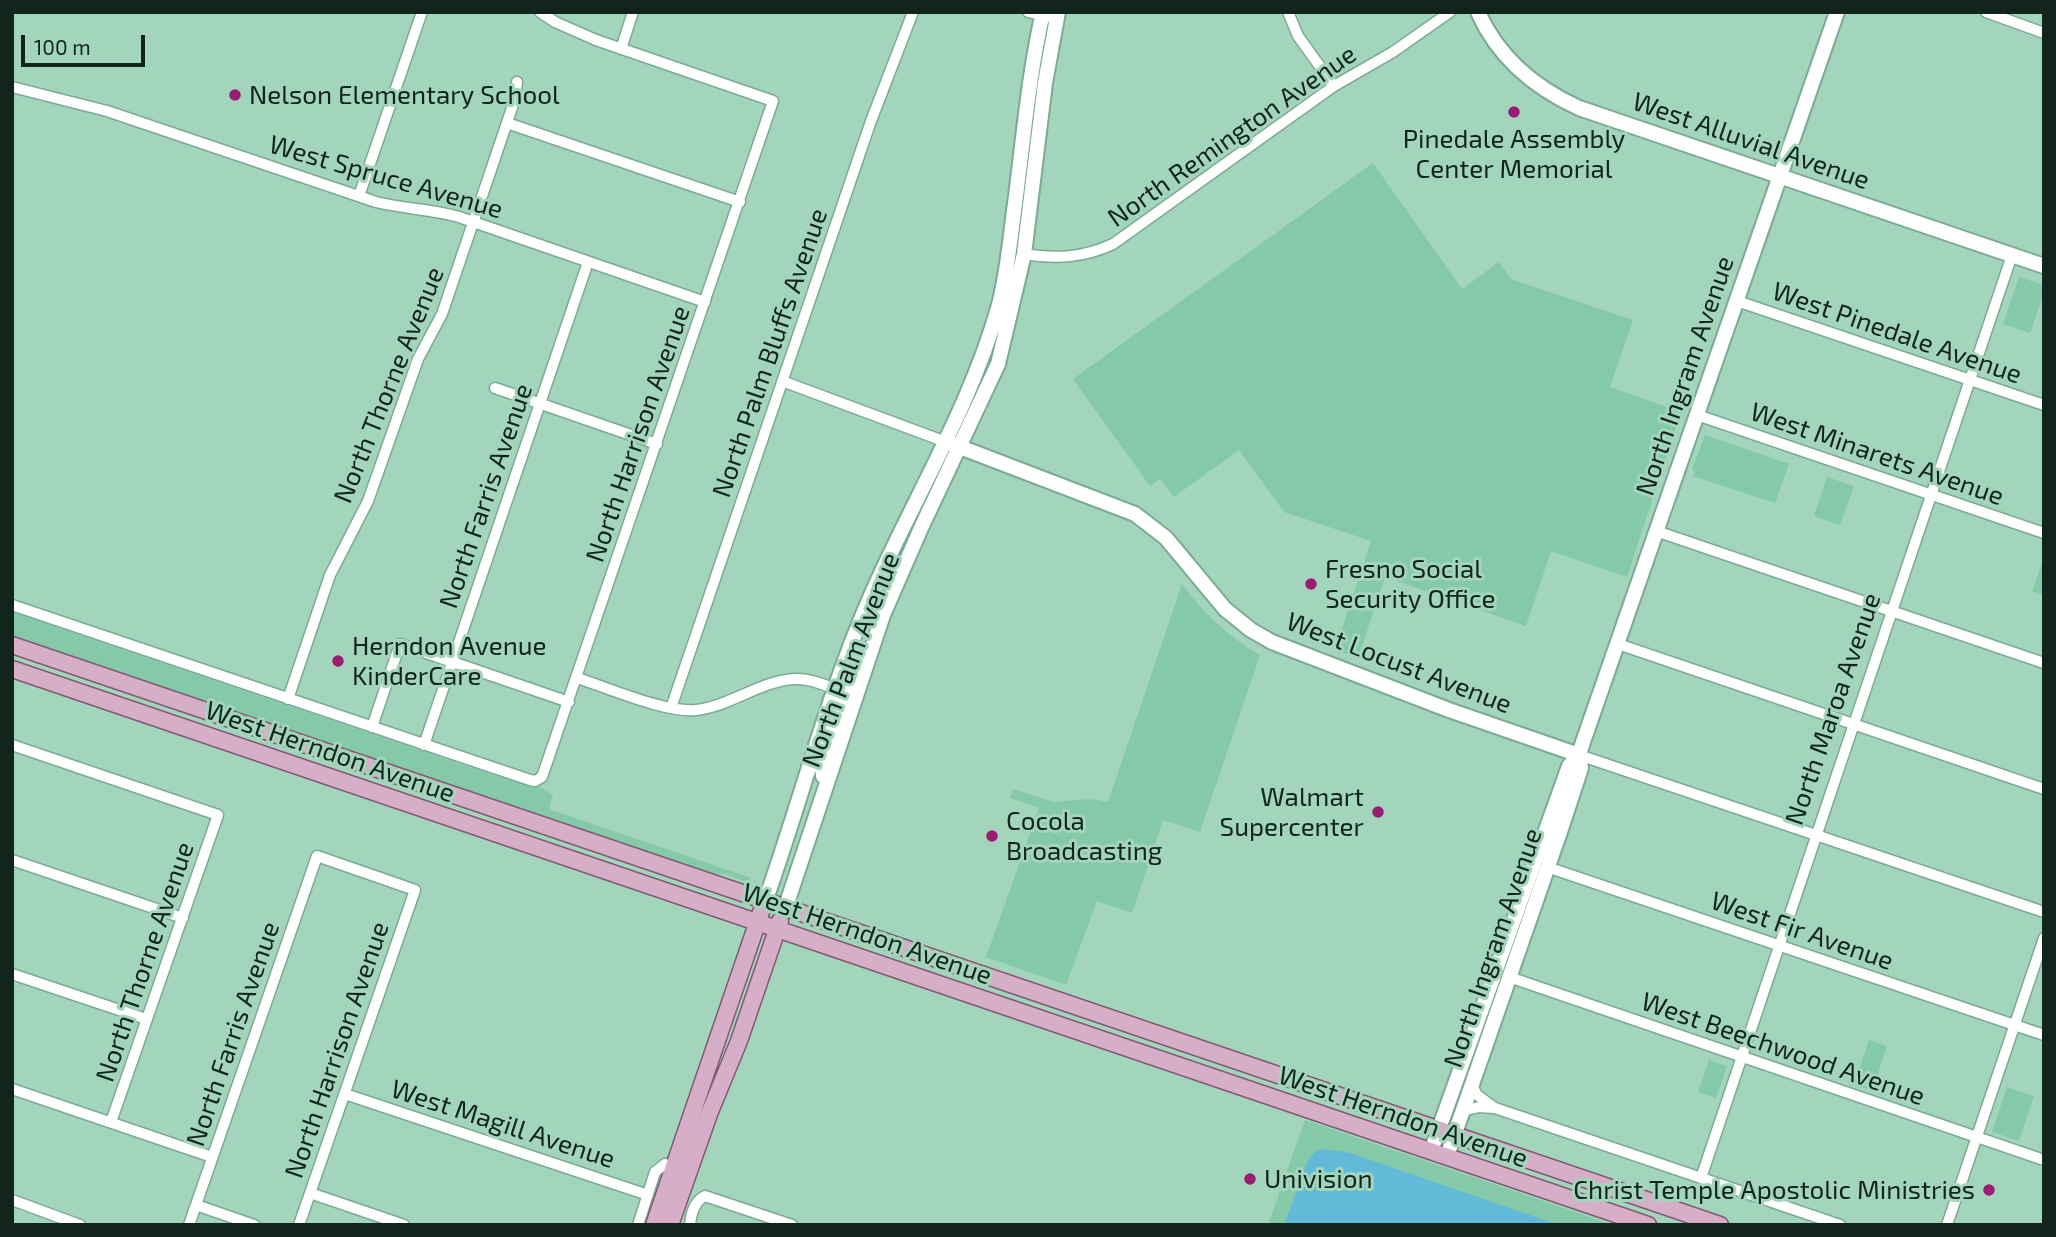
<!DOCTYPE html>
<html>
<head>
<meta charset="utf-8">
<style>
	body { margin:0 }
	#map { position:relative; width:2056px; height:1237px; overflow:hidden; background:#a3d4bc; font-family:"Exo 2",sans-serif }
	canvas { display:block }
	.frame { position:absolute; inset:0; border:14px solid #11251c; pointer-events:none }
	.scale { position:absolute; left:21px; top:35px; width:124px; height:32px; box-sizing:border-box; border:4px solid #11251c; border-top:0; padding-left:9px; font-size:21px; line-height:24px; white-space:nowrap; color:#11251c; -webkit-text-stroke:5px #a3d4bc; paint-order:stroke }
</style>
</head>
<body>
<div id="map">
<canvas width="2056" height="1237"></canvas>
<div class="frame"></div>
<div class="scale">100 m</div>
</div>
<script>
const ctx = document.querySelector('canvas').getContext('2d');
ctx.lineJoin = 'round';
function fill(path, color) { ctx.fillStyle = color; ctx.fill(path, 'evenodd'); }
function strokePath(path, color, width, dash) { ctx.strokeStyle = color; ctx.lineWidth = width; ctx.lineCap = dash ? 'butt' : 'round'; ctx.setLineDash(dash || []); ctx.stroke(path); }
function drawText(font, color, halo, rows, align = 'center') {
  ctx.font = font + ' "Exo 2",sans-serif'; ctx.lineWidth = 6; ctx.setLineDash([]); ctx.textBaseline = 'middle'; ctx.strokeStyle = halo; ctx.fillStyle = color; for (const [text, x, y, turn = 0] of rows) {
    ctx.save(); ctx.translate(x, y); ctx.rotate((+turn || 0) * Math.PI / 180); ctx.textAlign = isNaN(turn) ? turn : align; if (halo) ctx.strokeText(text, 0, 0); ctx.fillText(text, 0, 0); ctx.restore();
  }
}
fill(new Path2D(`
	M1373 163 1462 289 1499 262 1511 279 1633 320 1610 387 1681 412 1627 577 1551 551 1526 626 1385 577 1358 658 1335 650 1371 541 1284 512 1239 450 1174 497 1160 479 1150 486 1073 379Z
	M2019 277 2044 285V293L2030 333 2003 324Z
	M1705 435 1789 464 1775 503 1693 476 1695 472 1692 470Z
	M1827 477 1854 486 1840 525 1814 516Z
	M2044 557V595L2032 591Z
	M1182 584C1203 613 1228 636 1260 655L1200 832 1163 820 1132 913 1097 901 1066 985 986 957 1039 808 1010 798 1013 789 1053 802 1090 799 1108 802Z
	M12 612 496 776 540 787 553 795 549 809 751 878 748 882 723 874H714L12 636Z
	M1869 1040 1887 1046 1872 1091 1854 1085Z
	M1709 1060 1727 1066 1716 1098 1698 1092Z
	M2007 1087 2034 1096 2019 1141 1992 1132Z
	M1305 1120 1602 1221 1608 1225H1268Z`), '#84caa9');
fill(new Path2D(`
	M1326 1149 1350 1153 1559 1225H1284L1308 1160 1316 1151Z`), '#62b9d8');
const street = new Path2D(`
	M1028 12 1048 17
	M1288 12 1298 36 1334 86
	M1986 12 2044 33
	M621 49 633 12
	M12 87 107 111 376 202C404 209 432 209 459 217L705 302
	M507 123 740 202
	M359 196 422 12
	M1024 254C1056 259 1083 258 1113 244L1334 86 1393 52 1450 12
	M1737 301 2044 405
	M782 381 946 442
	M495 388 657 444
	M1697 415 2044 533
	M1656 531 2044 663
	M12 605 530 780 535 781 542 777 773 101 596 40 555 22 540 12
	M1618 644 2044 789
	M577 678C609 688 665 713 696 710 731 706 760 681 794 679 808 678 822 684 836 689
	M288 699 330 575 368 501 418 359 442 314 515 99 517 82
	M671 708 871 121 913 12
	M372 727 400 644 569 702
	M12 745 218 815 111 1122
	M424 745 588 262
	M1579 755 2044 912
	M12 860 183 918
	M1547 867 2044 1035
	M12 974 146 1019
	M1509 977 2044 1160
	M1471 1084 1477 1095 1495 1108
	M12 1089 212 1157
	M345 1094 648 1195
	M1462 1111 1479 1107 1495 1108 1840 1225
	M1701 1178 2012 255
	M310 1193 404 1225
	M12 1200 80 1225
	M196 1205 254 1225
	M189 1225 317 856 415 890 299 1225
	M638 1225 655 1172 665 1164 675 1168
	M690 1225C691 1214 695 1201 705 1196L792 1225
	M1947 1225 2044 938`);
const secondary = new Path2D(`
	M1478 12C1498 57 1535 88 1579 108L2044 266
	M952 444 1135 514 1166 538 1225 609 1251 630 1272 642 1449 710 1579 755
	M855 699C845 684 853 669 858 653
	M823 776 822 767 842 706 841 693 836 689
	M766 899C801 800 827 697 869 600 912 501 970 409 999 305 1007 274 1010 242 1014 211 1023 145 1028 78 1043 12
	M786 906 883 615 921 528 998 364 1024 254 1045 83 1058 12
	M1431 1151 1569 766 1579 755 1583 742 1837 12
	M1447 1156 1561 829 1581 768 1579 755`);
const primary = new Path2D(`
	M12 645 1720 1225
	M12 669 1648 1225
	M654 1225 761 912
	M670 1225 709 1114 739 1041 780 921`);
strokePath(street, '#7cab94', 13);
strokePath(secondary, '#7cab94', 18);
strokePath(primary, '#805b72', 19);
strokePath(street, '#fff', 10);
strokePath(secondary, '#fff', 14);
strokePath(primary, '#d7aec7', 16);
for (const [x, y, r, color] of [
	[235,95,7,"#981c74"],
	[1514,112,7,"#981c74"],
	[1311,584,7,"#981c74"],
	[338,661,7,"#981c74"],
	[1378,812,7,"#981c74"],
	[992,836,7,"#981c74"],
	[1250,1179,7,"#981c74"],
	[1989,1190,7,"#981c74"]
]) { const dot = new Path2D(); dot.arc(x, y, r, 0, 2 * Math.PI); ctx.fillStyle = color; ctx.fill(dot); strokePath(dot, '#a3d4bc', 2.5); }
drawText('26px', '#11251c', '#a3d4bc', [
	["Nelson Elementary School",249,95],
	["Pinedale Assembly",1514,139,"center"],
	["Center Memorial",1514,169,"center"],
	["Fresno Social",1325,569],
	["Security Office",1325,599],
	["Herndon Avenue",352,646],
	["KinderCare",352,676],
	["Walmart",1364,797,"right"],
	["Supercenter",1364,827,"right"],
	["Cocola",1006,821],
	["Broadcasting",1006,851],
	["Univision",1264,1179],
	["Christ Temple Apostolic Ministries",1975,1190,"right"]
], 'left');
drawText('26px', '#11251c', '#a3d4bc', [
	["North Remington Avenue",1232,136,-35],
	["West Alluvial Avenue",1751,141,19],
	["West Spruce Avenue",386,177,16],
	["West Pinedale Avenue",1897,333,19],
	["North Palm Bluffs Avenue",770,353,-71],
	["North Ingram Avenue",1685,376,-71],
	["North Thorne Avenue",389,385,-68],
	["North Harrison Avenue",638,434,-71],
	["West Minarets Avenue",1877,454,19],
	["North Farris Avenue",486,496,-71],
	["North Palm Avenue",851,660,-69],
	["West Locust Avenue",1399,663,21],
	["North Maroa Avenue",1833,709,-71],
	["West Herndon Avenue",330,752,19],
	["West Fir Avenue",1802,931,19],
	["West Herndon Avenue",867,934,19],
	["North Ingram Avenue",1493,948,-71],
	["North Thorne Avenue",145,962,-71],
	["North Farris Avenue",233,1034,-71],
	["West Beechwood Avenue",1783,1049,19],
	["North Harrison Avenue",337,1050,-71],
	["West Herndon Avenue",1403,1117,19],
	["West Magill Avenue",503,1124,18]
]);
</script>
</body>
</html>
